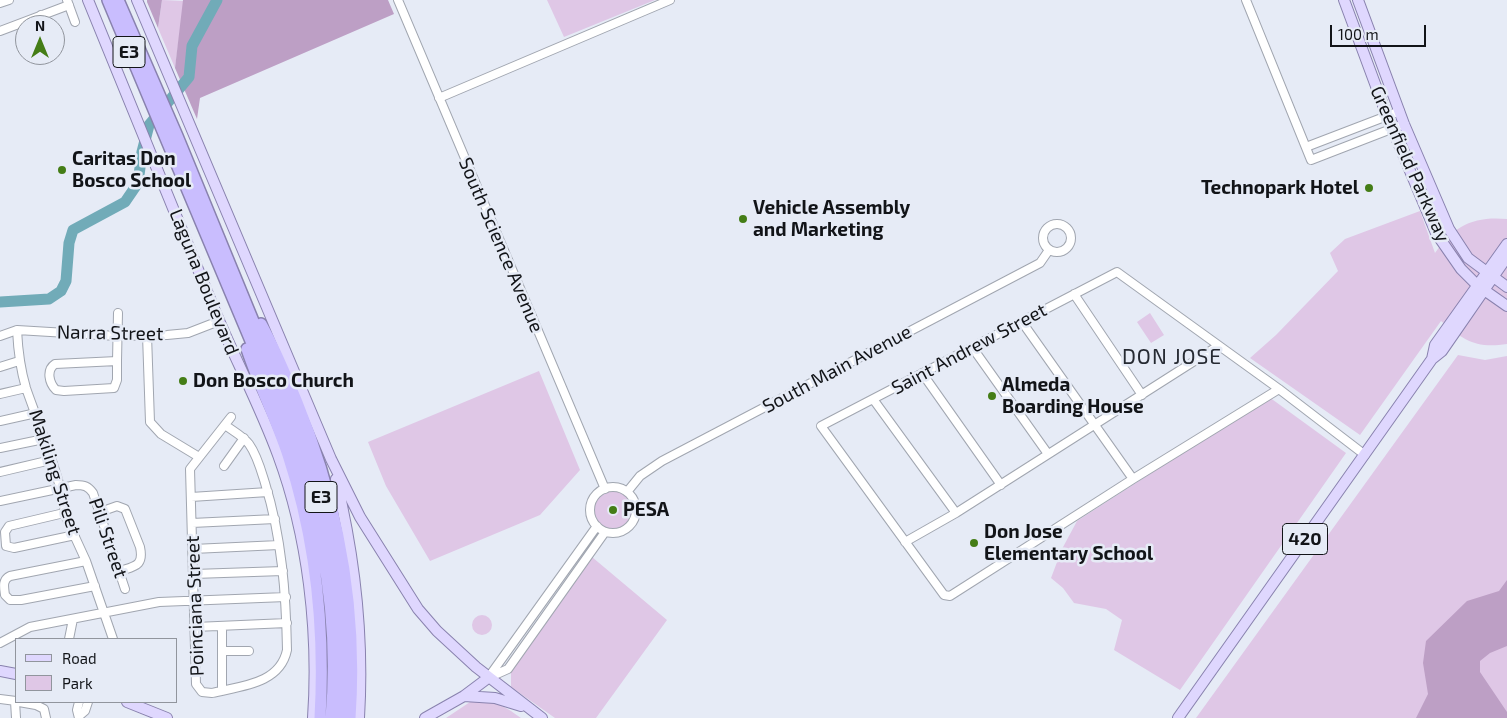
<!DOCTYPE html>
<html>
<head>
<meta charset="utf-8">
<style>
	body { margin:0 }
	#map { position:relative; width:1507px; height:718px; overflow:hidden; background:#e6ebf6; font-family:"Exo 2",sans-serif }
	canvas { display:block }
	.legend { position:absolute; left:15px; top:638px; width:162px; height:65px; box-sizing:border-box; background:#e6ebf6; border:1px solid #91959d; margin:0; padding:6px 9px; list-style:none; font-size:15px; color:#121418 }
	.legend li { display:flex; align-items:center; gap:10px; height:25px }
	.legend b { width:25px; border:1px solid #91959d }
	.north { position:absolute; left:15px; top:15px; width:50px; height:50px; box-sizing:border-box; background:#e6ebf6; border:1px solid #91959d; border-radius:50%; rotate:0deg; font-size:14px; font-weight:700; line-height:20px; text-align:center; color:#121418 }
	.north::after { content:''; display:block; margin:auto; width:18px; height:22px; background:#447d16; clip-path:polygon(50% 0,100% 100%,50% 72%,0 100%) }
	.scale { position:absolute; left:1330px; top:25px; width:96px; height:22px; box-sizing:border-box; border:2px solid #121418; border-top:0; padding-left:6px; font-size:15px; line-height:18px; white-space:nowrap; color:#121418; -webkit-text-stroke:4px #e6ebf6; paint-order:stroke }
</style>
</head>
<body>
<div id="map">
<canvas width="1507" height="718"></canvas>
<ul class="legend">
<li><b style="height:6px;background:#dfd7fe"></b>Road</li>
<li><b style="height:14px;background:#dfc7e6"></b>Park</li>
</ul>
<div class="north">N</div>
<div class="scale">100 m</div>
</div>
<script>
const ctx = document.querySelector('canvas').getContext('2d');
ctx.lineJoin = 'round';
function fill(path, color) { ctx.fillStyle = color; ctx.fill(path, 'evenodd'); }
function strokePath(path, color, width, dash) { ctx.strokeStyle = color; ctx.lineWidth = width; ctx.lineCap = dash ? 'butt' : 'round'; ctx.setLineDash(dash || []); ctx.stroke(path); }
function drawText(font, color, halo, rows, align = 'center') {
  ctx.font = font + ' "Exo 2",sans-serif'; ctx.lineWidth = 5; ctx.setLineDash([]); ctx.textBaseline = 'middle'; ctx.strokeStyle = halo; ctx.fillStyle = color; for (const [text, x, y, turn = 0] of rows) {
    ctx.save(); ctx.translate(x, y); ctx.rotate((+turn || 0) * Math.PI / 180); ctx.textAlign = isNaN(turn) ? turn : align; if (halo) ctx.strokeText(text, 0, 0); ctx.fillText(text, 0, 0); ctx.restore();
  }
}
fill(new Path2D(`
	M162 0 184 1 175 68 158 28Z
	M547 0H655L564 37Z
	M1420 211 1435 253C1454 226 1473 216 1507 219V344C1476 349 1463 340 1441 321L1360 435 1250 358 1276 335 1338 271 1330 253 1345 239Z
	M1150 313 1164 335 1151 343 1137 322Z
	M1458 355 1485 360 1507 356V718H1196Z
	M539 371 580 470 540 515 430 561 386 486 368 442Z
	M1269 397 1346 453 1180 690 1114 650 1122 620 1106 609 1074 603 1063 588 1051 578 1062 549 1077 521Z
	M594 510a19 19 0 1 1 38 0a19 19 0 1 1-38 0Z
	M592 557 667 620 596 718H555L511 687V671Z
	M472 625a10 10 0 1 1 20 0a10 10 0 1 1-20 0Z
	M479 700C497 701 507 708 521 718H446L470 702Z`), '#dfc7e6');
fill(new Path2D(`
	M147 0H162L158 28 147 2Z
	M183 0H388L394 14 200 98 197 119 175 68Z
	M1507 580V646L1490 653 1480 661V672L1507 712V718H1416L1428 694 1423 663 1426 641 1467 601 1499 591Z`), '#bd9fc5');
strokePath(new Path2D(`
	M0 302 49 299 61 291 66 281 69 243 73 230 125 202 138 183 142 152 149 125 189 77 192 46 217 0`), '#71abb8', 11);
const minor = new Path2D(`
	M67 0 75 22
	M398 0 605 489
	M1246 0 1311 160 1404 124
	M0 3 9 0
	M41 15 45 25
	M0 31 69 5
	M439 98 670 0
	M1306 147 1400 111
	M1043 238a14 14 0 1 1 28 0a14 14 0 1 1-28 0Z
	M1074 294 1142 395
	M1022 322 1133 479
	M17 330C18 350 20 368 26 388 33 409 68 497 64 513L86 561 113 639
	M147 335 150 422 161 434 199 457
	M0 336 17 330 117 336 167 335 188 333 219 321
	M972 347 1048 454
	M117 361V380L114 388 64 391 56 390C49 383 46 370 55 364Z
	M117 361 118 313
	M0 367 19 361
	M922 373 1001 485
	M1279 389 1133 479 950 596 944 595 821 426 1117 272 1279 389 1365 455
	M0 394 26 388
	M873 399 956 513
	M0 421 36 413
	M225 425C233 431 243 436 249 444 257 455 261 470 265 483 282 538 286 594 287 650 280 684 241 686 212 693L202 692 196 684 190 469 231 417
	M0 448 44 439
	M224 466 244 438
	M0 472 51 460
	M590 510a23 23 0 1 1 46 0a23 23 0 1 1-46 0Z
	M627 492 640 476 662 461 1040 263 1049 250
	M191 497 268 492
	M0 501 76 485C84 485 88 486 93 493L125 589
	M100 512 117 506 125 509 140 547C144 566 135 566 120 571
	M64 513 9 526 5 532 6 546 14 548 75 535
	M192 523 275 519
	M905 542 956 513 1218 346
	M193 549 279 545
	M86 561 10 576C2 580 4 587 5 595L10 600H21L95 586
	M194 574 283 571
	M222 626V691
	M195 627 287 623
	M69 639 73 619
	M0 643 30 627 159 602 286 597
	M222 651H249
	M488 678 508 669 605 532
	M488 678 597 526
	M0 699 16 701
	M15 701 16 718
	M19 702 36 705 44 709 46 718
	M79 716 85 711 88 702
	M79 718 77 710 79 702`);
const major = new Path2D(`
	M88 0C130 104 173 207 215 311 235 359 260 406 278 455 308 536 319 631 313 718
	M137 0 331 459 360 517 418 609 437 631 476 667 542 718
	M1344 0 1387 116 1436 233 1461 269 1477 285 1507 306
	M1358 0 1404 124 1449 229 1468 258 1507 287
	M1432 359 1435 345 1507 244
	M336 479C355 558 364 637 359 718
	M0 671 16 674
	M464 696 495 698 521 706
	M127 702 167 718
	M425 718 464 696 488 678
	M1178 718 1432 359 1442 351 1507 257`);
const highway = new Path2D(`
	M108 0 288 429C322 521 340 620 331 718
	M118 0 177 136 308 455 328 526 341 611 343 673 341 718
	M261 324C275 349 285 374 296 400 338 502 358 607 350 718
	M247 349C259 385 276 419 288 455 316 540 325 629 320 718`);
strokePath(minor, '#a1a6b0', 10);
strokePath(major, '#8982ae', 12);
strokePath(highway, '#8982ae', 14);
strokePath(minor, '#fff', 8);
strokePath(major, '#dfd7fe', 10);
strokePath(highway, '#c9bdfe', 11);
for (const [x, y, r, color] of [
	[62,170,5,"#447d16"],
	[1369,188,5,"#447d16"],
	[743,219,5,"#447d16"],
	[183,381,5,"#447d16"],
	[992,396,5,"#447d16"],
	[613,510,5,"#447d16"],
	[974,543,5,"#447d16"]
]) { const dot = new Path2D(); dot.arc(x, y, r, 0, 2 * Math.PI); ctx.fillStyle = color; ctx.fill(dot); strokePath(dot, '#e6ebf6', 2); }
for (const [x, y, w] of [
	[129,52,32],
	[321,497,32],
	[1305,539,45]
]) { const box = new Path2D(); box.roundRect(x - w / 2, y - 15.5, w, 31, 4); ctx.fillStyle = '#e6ebf6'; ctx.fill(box); strokePath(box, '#121418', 1); }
drawText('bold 18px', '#121418', null, [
	["E3",129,52],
	["E3",321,497],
	["420",1305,539]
]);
drawText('bold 19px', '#121418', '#e6ebf6', [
	["Caritas Don",72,159],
	["Bosco School",72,181],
	["Technopark Hotel",1359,188,"right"],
	["Vehicle Assembly",753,208],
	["and Marketing",753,230],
	["Don Bosco Church",193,381],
	["Almeda",1002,385],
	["Boarding House",1002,407],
	["PESA",623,510],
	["Don Jose",984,532],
	["Elementary School",984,554]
], 'left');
drawText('19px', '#121418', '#e6ebf6', [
	["Greenfield Parkway",1410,164,66],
	["South Science Avenue",501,245,67],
	["Laguna Boulevard",204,282,68],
	["Narra Street",110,333,1],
	["Saint Andrew Street",969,349,-28],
	["South Main Avenue",837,369,-28],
	["Makiling Street",55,472,72],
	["Pili Street",108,538,71],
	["Poinciana Street",195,606,-92]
]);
ctx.letterSpacing = '1px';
drawText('21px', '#262a32', '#e6ebf6', [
	["DON JOSE",1172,357]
]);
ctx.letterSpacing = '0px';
</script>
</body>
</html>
